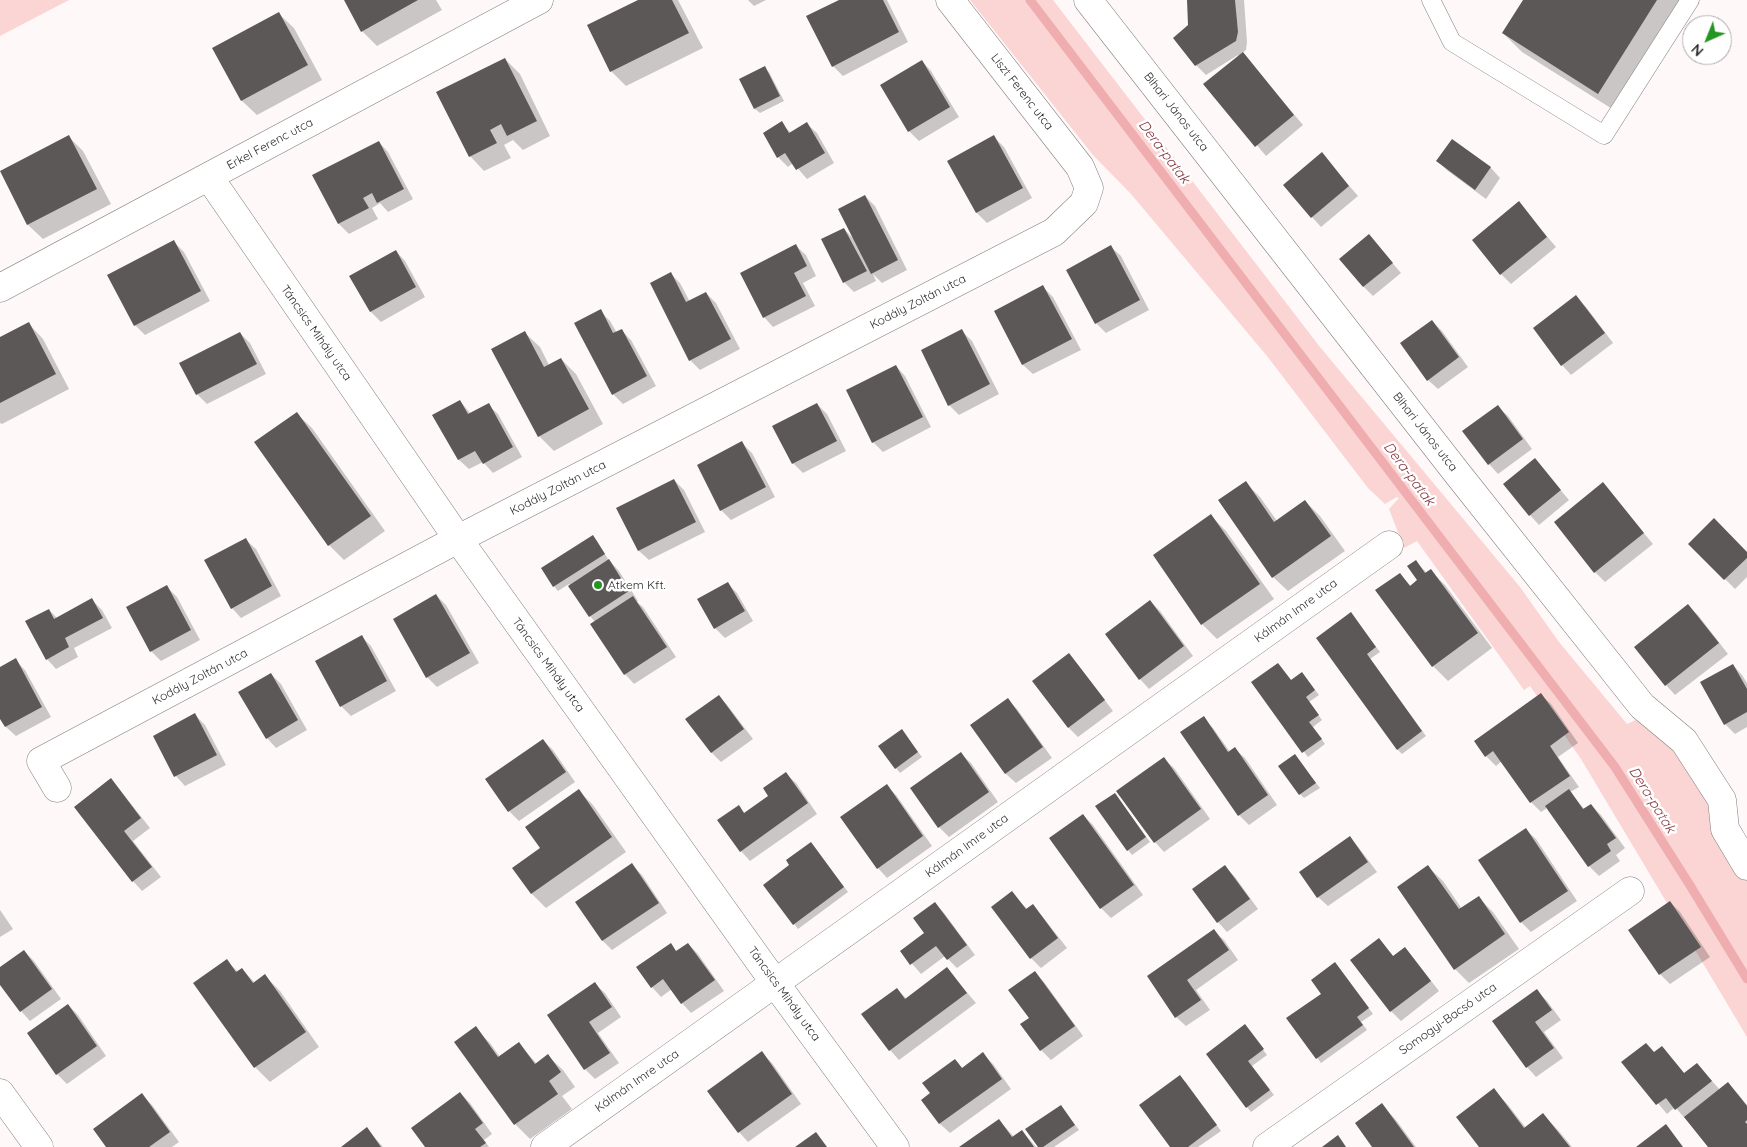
<!DOCTYPE html>
<html>
<head>
<meta charset="utf-8">
<style>
	body { margin:0 }
	#map { position:relative; width:1747px; height:1147px; overflow:hidden; background:#fef8f8; font-family:Quicksand,sans-serif }
	canvas { display:block }
	.north { position:absolute; left:1682px; top:15px; width:50px; height:50px; box-sizing:border-box; background:#fff; border:1px solid #abaaaa; border-radius:50%; rotate:224deg; font-size:14px; font-weight:700; line-height:20px; text-align:center; color:#2d2b2b }
	.north::after { content:''; display:block; margin:auto; width:18px; height:22px; background:#259622; clip-path:polygon(50% 0,100% 100%,50% 72%,0 100%) }
</style>
</head>
<body>
<div id="map">
<canvas width="1747" height="1147"></canvas>
<div class="north">N</div>
</div>
<script>
const ctx = document.querySelector('canvas').getContext('2d');
ctx.lineJoin = 'round';
function fill(path, color) { ctx.fillStyle = color; ctx.fill(path, 'evenodd'); }
function strokePath(path, color, width, dash) { ctx.strokeStyle = color; ctx.lineWidth = width; ctx.lineCap = dash ? 'butt' : 'round'; ctx.setLineDash(dash || []); ctx.stroke(path); }
function drawText(font, color, halo, rows, align = 'center') {
  ctx.font = font + ' Quicksand,sans-serif'; ctx.lineWidth = 5; ctx.setLineDash([]); ctx.textBaseline = 'middle'; ctx.strokeStyle = halo; ctx.fillStyle = color; for (const [text, x, y, turn = 0] of rows) {
    ctx.save(); ctx.translate(x, y); ctx.rotate((+turn || 0) * Math.PI / 180); ctx.textAlign = isNaN(turn) ? turn : align; if (halo) ctx.strokeText(text, 0, 0); ctx.fillText(text, 0, 0); ctx.restore();
  }
}
fill(new Path2D(`
	M0 0H69L0 36Z
	M970 0H1053L1320 347 1520 587 1559 642 1627 724 1644 716 1674 748 1712 804 1747 878V1037L1581 759 1530 686 1524 690 1417 541 1404 548 1389 509 1399 498 1397 497 1385 504 1368 488 1267 356 1131 194 1093 155Z`), '#fbd4d4');
fill(new Path2D(`
	M345 0H436L442 10 377 46 362 31Z
	M641 0H678L703 48 626 86 611 71Z
	M748 0H766L754 6Z
	M842 0H887L908 42 843 76 833 66Z
	M1189 0H1244L1247 42 1246 50 1242 53 1303 125 1266 156 1205 84 1239 57 1238 55 1206 75 1196 65 1190 25Z
	M1524 0H1688L1617 112 1522 52 1503 33Z
	M279 14 294 28 322 80 257 115 242 101 214 49Z
	M505 59 520 74 550 136 523 150 513 140 504 145 511 158 484 171 470 156Z
	M922 61 931 71 959 117 919 141 909 131Z
	M764 68 769 72 784 101 760 113 755 109 740 80Z
	M781 123 791 133 807 124 817 133 834 163 807 179 793 163 788 167 778 157Z
	M69 137 83 151 111 204 43 239 28 225 1 172Z
	M994 137 1004 147 1032 198 987 223 977 213 948 162Z
	M1452 141 1491 168 1500 178 1486 199 1448 171 1438 161Z
	M379 142 388 152 413 199 388 212 380 203 372 208 378 219 349 234 339 224 314 176Z
	M1322 154 1358 196 1321 227 1312 217Z
	M865 196 875 206 907 270 882 283 873 274 876 281 854 292 844 282V229L854 239Z
	M1519 203 1556 247 1511 284 1501 274Z
	M1369 236 1401 273 1373 296 1363 286Z
	M174 242 184 252 210 301 145 335 135 325Z
	M796 246 806 255 816 276 803 283 815 306 773 327 764 317Z
	M1111 247 1121 256 1149 310 1106 333 1096 323Z
	M396 251 405 261 425 297 381 322 371 312 351 276Z
	M671 274 680 283 690 302 706 293 716 303 740 349 700 370 690 360Z
	M1043 287 1053 297 1081 350 1033 374 1023 365 996 312Z
	M1576 297 1586 307 1613 343 1571 375 1562 365Z
	M600 311 610 321 617 333 621 330 631 340 656 386 623 404 613 394 576 324Z
	M1432 321 1442 331 1468 367 1438 389 1428 380Z
	M29 324 43 339 69 389 2 424 0 423V339Z
	M962 331 972 341 999 394 959 415 949 405Z
	M240 333 250 343 266 374 207 404 197 394Z
	M525 333 540 347 549 365 561 359 576 374 603 424 554 451 539 436Z
	M896 366 905 376 931 427 883 452 873 442Z
	M460 401 471 414 488 405 498 414 522 457 493 473 483 462 469 469 459 460 434 416Z
	M817 404 827 414 846 451 803 473 793 463Z
	M1498 407 1508 416 1532 449 1498 474 1489 464Z
	M297 414 312 428 385 531 344 560 329 545 256 443Z
	M742 443 752 453 775 497 731 520 721 510 699 466Z
	M1535 460 1569 500 1539 525 1530 515Z
	M674 480 684 490 705 532 649 560 639 551 618 509Z
	M1246 483 1260 497 1277 521 1305 501 1320 516 1345 551 1288 591 1273 577Z
	M1603 484 1653 544 1605 582 1595 572Z
	M1211 516 1226 531 1274 599 1217 639 1202 624 1155 555Z
	M593 536 597 541 608 559 619 571 638 601 637 602 643 607 676 657 634 684 625 674 595 622 590 616 569 584 558 591 554 586Z
	M246 540 256 549 281 596 241 618 232 608Z
	M1690 544 1747 553V577L1735 589Z
	M1416 562 1427 573 1431 571 1445 585 1492 648 1448 681 1433 666 1377 591 1399 574 1411 586 1419 580Z
	M727 583 737 593 753 621 725 638 715 628Z
	M167 587 177 597 200 640 161 661 151 651Z
	M436 595 446 605 479 663 437 687 427 677Z
	M92 600 102 610 112 628 74 648 78 657 56 669 47 659 49 610 57 618Z
	M1150 601 1160 611 1193 656 1149 689 1140 679Z
	M1688 606 1698 615 1728 654 1675 695 1666 685Z
	M1351 614 1380 652 1370 659 1426 736 1402 754 1397 749Z
	M361 636 371 646 396 691 351 716 341 706Z
	M1069 655 1078 665 1113 711 1078 737 1069 728Z
	M15 660 25 670 51 717 16 736 6 727 0 716V668Z
	M1278 664 1292 681 1306 678 1319 695 1309 702 1322 720 1313 727 1325 744 1308 757 1253 683Z
	M1733 665 1742 675 1747 683V727L1735 734 1725 724Z
	M271 674 281 684 307 730 276 748 267 738Z
	M1541 695 1551 704 1578 743 1558 757 1579 787 1570 792 1585 810 1591 805 1601 815 1625 848 1616 855 1620 861 1599 876 1589 866 1547 808 1541 812 1531 802 1502 761 1496 766 1486 756Z
	M719 696 728 706 753 739 721 762 712 753 687 719Z
	M1008 700 1017 709 1052 758 1016 783 1006 774 972 725Z
	M195 715 205 725 226 765 185 786 176 776 154 737Z
	M1203 718 1213 728 1230 752 1235 749 1245 758 1277 805 1249 825 1239 815Z
	M902 731 922 757 900 773 896 768Z
	M543 740 553 750 575 782 519 821 509 811Z
	M961 754 971 763 998 802 949 837 939 827Z
	M1295 756 1320 788 1304 798 1300 794Z
	M1164 759 1174 768 1210 819 1164 852 1155 842Z
	M786 774 796 783 817 814 750 861 741 851 739 807 745 814 770 796Z
	M111 780 120 790 150 828 133 841 161 877 142 891 133 881Z
	M887 786 896 795 932 846 887 878 878 868Z
	M578 790 593 805 626 852 546 908 532 894 514 869 541 848Z
	M1115 794 1150 842 1132 855 1128 850Z
	M1083 815 1093 825 1143 895 1111 918 1101 908Z
	M1526 830 1536 839 1577 901 1531 932 1521 922Z
	M1350 838 1359 848 1377 872 1328 906 1318 897Z
	M811 843 848 892 798 929 765 885 791 866Z
	M632 865 642 875 667 913 612 950 603 941 577 902Z
	M1225 867 1235 877 1258 909 1227 932 1218 922Z
	M1428 867 1443 881 1462 909 1478 897 1493 912 1519 949 1469 983 1455 969Z
	M1012 893 1027 909 1032 906 1042 916 1067 948 1041 968 1031 958Z
	M1670 902 1680 912 1710 957 1670 984 1660 974 1630 930Z
	M935 903 944 913 975 955 957 968 945 956 921 974 901 951 926 933Z
	M0 910 13 929 0 937Z
	M1214 931 1224 940 1238 960 1196 990 1210 1010 1186 1026 1176 1017 1148 976Z
	M1379 940 1394 957 1404 949 1414 959 1439 991 1401 1021 1391 1011Z
	M688 944 698 954 724 991 691 1013 682 1003 672 989 661 997 652 987 670 945 677 952Z
	M24 951 34 961 61 999 30 1021 21 1011 0 983V969Z
	M227 961 238 972 242 969 255 983 265 976 280 991 319 1047 270 1082 255 1067Z
	M1339 968 1373 1014 1361 1022 1367 1030 1321 1063 1288 1019 1322 994Z
	M947 969 976 1003 899 1060 890 1050 863 1015 897 989 907 999Z
	M1034 972 1044 982 1083 1036 1051 1060 1041 1050 1022 1024 1030 1018Z
	M595 984 605 993 621 1017 598 1033 619 1063 595 1079 585 1069 549 1015Z
	M1537 991 1547 1001 1561 1020 1544 1032 1563 1058 1536 1077 1527 1067Z
	M68 1005 78 1015 106 1056 67 1084 57 1074Z
	M1245 1026 1267 1055 1252 1066 1274 1095 1251 1112 1247 1107Z
	M475 1028 490 1043 500 1057 519 1044 537 1064 548 1056 563 1070 575 1087 562 1096 572 1109 530 1139 515 1124 456 1042Z
	M1662 1047 1685 1074 1697 1064 1720 1090 1728 1084 1738 1094 1747 1105V1147H1710L1675 1107 1667 1114 1623 1062 1655 1053Z
	M762 1053 772 1063 801 1104 748 1142 739 1132Z
	M983 1054 993 1064 1011 1089 950 1133 940 1124 923 1100 932 1094 955 1060 963 1069Z
	M1185 1081 1221 1131 1198 1147H1171Z
	M1494 1090 1508 1105 1526 1128 1543 1115 1558 1130 1572 1147H1481Z
	M460 1093 470 1103 492 1134 484 1140 489 1147H426Z
	M142 1095 152 1105 179 1142 172 1147H108Z
	M1382 1105 1396 1120 1416 1147H1374Z
	M1061 1106 1079 1130 1054 1147H1038L1037 1145Z
	M999 1120 1014 1137 1022 1131 1036 1147H961Z
	M367 1129 383 1147H343Z`), '#0003');
strokePath(new Path2D(`
	M1030 0 1615 767 1691 887 1747 979`), '#efadaf', 9);
fill(new Path2D(`
	M344 0H418L361 32Z
	M638 0H672L689 33 610 72 587 25Z
	M839 0H883L899 32 832 67 806 16Z
	M1187 0H1235L1238 32 1236 41 1195 66 1173 38 1188 25Z
	M1523 0H1657L1598 94 1502 33Z
	M279 12 308 65 241 101 212 48Z
	M1243 52 1294 115 1255 147 1203 84Z
	M505 58 537 121 507 136 501 124 490 130 497 143 469 157 436 92Z
	M922 60 950 107 908 132 880 85Z
	M765 66 780 96 754 109 739 79Z
	M782 121 789 133 807 122 825 153 796 170 785 153 777 158 763 133Z
	M69 135 97 189 27 225 0 171Z
	M994 135 1023 188 976 213 947 161Z
	M1452 139 1491 167 1475 190 1436 161Z
	M379 141 404 189 377 203 372 193 363 198 369 208 338 224 312 175Z
	M1322 152 1349 186 1311 218 1283 185Z
	M865 195 898 260 871 274 838 209Z
	M1519 201 1547 237 1500 275 1472 240Z
	M844 228 867 271 843 283 821 239Z
	M1369 234 1393 263 1363 287 1339 259Z
	M174 240 201 291 134 326 107 275Z
	M796 244 807 266 794 273 806 296 763 318 740 273Z
	M1111 245 1140 300 1095 324 1066 270Z
	M396 250 416 287 370 312 349 276Z
	M671 272 686 302 706 292 731 339 689 361 650 283Z
	M1043 285 1072 339 1022 365 994 311Z
	M1576 295 1605 333 1561 366 1533 328Z
	M601 309 613 333 622 329 647 376 612 395 574 323Z
	M1432 320 1459 357 1427 381 1400 343Z
	M29 322 56 374 0 403V337Z
	M962 329 990 384 948 406 921 350Z
	M525 331 544 367 561 358 589 409 538 437 491 349Z
	M240 332 257 364 196 395 179 363Z
	M896 365 923 417 872 443 846 390Z
	M460 400 468 414 489 403 513 447 483 464 475 451 458 460 432 415Z
	M817 403 837 441 792 464 772 426Z
	M1498 405 1523 439 1488 465 1462 431Z
	M297 412 371 516 328 546 254 442Z
	M742 441 766 487 720 511 697 465Z
	M1535 458 1561 490 1529 516 1503 484Z
	M674 479 696 522 638 551 616 508Z
	M1246 481 1274 522 1305 500 1331 536 1272 578 1218 500Z
	M1603 482 1644 533 1594 573 1554 522Z
	M1211 514 1260 584 1201 625 1153 555Z
	M1714 518 1747 552V558L1724 580 1688 544Z
	M593 535 605 554 553 587 541 568Z
	M246 538 272 586 231 609 204 560Z
	M609 559 629 591 589 617 568 586Z
	M1416 560 1425 573 1431 569 1478 633 1432 667 1375 590 1400 573 1410 586 1417 580 1407 566Z
	M728 582 745 611 714 629 697 599Z
	M167 585 191 630 150 652 126 607Z
	M436 594 470 653 426 678 393 619Z
	M633 596 667 647 624 675 590 624Z
	M92 598 103 618 65 638 69 647 46 660 25 621 49 609 54 619Z
	M1150 600 1184 646 1139 680 1105 634Z
	M1688 604 1719 643 1665 686 1634 647Z
	M1351 612 1376 647 1367 654 1422 731 1397 750 1316 638Z
	M362 635 387 681 340 707 315 661Z
	M1069 653 1105 700 1068 728 1032 681Z
	M16 658 42 707 5 727 0 719V667Z
	M1278 663 1291 680 1302 672 1315 690 1306 697 1319 715 1309 722 1322 739 1302 753 1251 682Z
	M1733 664 1747 689V712L1724 725 1700 682Z
	M271 673 298 720 266 739 238 692Z
	M1541 693 1569 732 1550 746 1570 776 1530 803 1493 751 1485 757 1474 741Z
	M719 695 744 729 711 753 685 719Z
	M1008 698 1043 747 1005 774 970 725Z
	M195 713 217 755 174 777 153 736Z
	M1204 716 1228 752 1235 747 1268 795 1238 816 1180 732Z
	M902 729 918 752 895 769 878 746Z
	M543 739 566 772 508 812 485 779Z
	M961 752 989 792 938 828 910 788Z
	M1295 754 1316 783 1299 795 1278 766Z
	M1164 757 1201 809 1154 843 1116 791Z
	M786 772 808 803 740 852 717 820 739 805 744 813 768 796 763 788Z
	M111 778 141 818 124 831 152 867 132 882 74 807Z
	M887 784 923 836 877 869 840 817Z
	M579 789 612 837 531 894 512 868 540 848 525 827Z
	M1569 789 1583 809 1591 804 1616 838 1607 844 1611 851 1588 867 1545 806Z
	M1115 793 1146 837 1127 851 1095 806Z
	M1083 814 1134 885 1100 909 1049 838Z
	M1526 828 1568 891 1520 923 1478 860Z
	M1350 836 1368 862 1317 898 1299 872Z
	M811 842 844 887 793 925 763 885 789 865 786 860Z
	M632 863 659 903 602 941 575 902Z
	M1225 865 1250 899 1217 923 1192 889Z
	M1428 865 1459 909 1479 896 1505 934 1454 970 1397 887Z
	M1012 891 1026 909 1033 904 1058 938 1030 959 991 907Z
	M1670 901 1701 947 1659 975 1628 930Z
	M935 902 967 945 947 960 936 946 910 965 900 951 924 933 913 918Z
	M1214 929 1229 950 1187 980 1201 1000 1175 1018 1147 976Z
	M1379 938 1393 956 1405 947 1431 981 1390 1012 1350 960Z
	M671 943 676 951 688 943 715 980 681 1004 663 979 651 988 636 967Z
	M24 950 52 989 20 1012 0 985V967Z
	M227 959 236 972 242 968 253 983 265 974 306 1032 254 1068 193 983Z
	M1335 962 1369 1008 1357 1017 1363 1025 1316 1059 1286 1018 1321 994 1311 980Z
	M947 967 967 993 889 1051 861 1014 897 988 905 999Z
	M1035 971 1075 1026 1040 1051 1020 1024 1029 1018 1008 990Z
	M595 982 612 1007 589 1022 610 1053 584 1070 547 1015Z
	M1537 989 1552 1010 1535 1022 1554 1048 1526 1068 1492 1021Z
	M68 1004 97 1046 56 1075 27 1033Z
	M1245 1024 1264 1049 1248 1061 1270 1090 1246 1108 1206 1054Z
	M476 1026 498 1057 519 1042 535 1064 548 1054 561 1072 549 1081 558 1094 514 1125 454 1042Z
	M1646 1043 1654 1052 1662 1046 1684 1073 1697 1063 1712 1081 1675 1110 1666 1098 1656 1105 1621 1062Z
	M762 1051 792 1094 738 1133 707 1091Z
	M983 1052 1002 1079 939 1124 921 1100 930 1093 922 1083 955 1059 962 1068Z
	M1180 1075 1217 1125 1188 1147H1170L1139 1105Z
	M1728 1082 1747 1106V1120L1745 1122 1747 1124V1147H1708L1684 1117Z
	M1494 1088 1524 1128 1543 1113 1570 1147H1479L1456 1117Z
	M460 1092 483 1123 475 1129 486 1143 480 1147H425L411 1128Z
	M142 1093 170 1132 149 1147H106L93 1129Z
	M1382 1103 1414 1147H1372L1355 1123Z
	M1061 1105 1075 1125 1043 1147H1038L1025 1129Z
	M999 1119 1012 1137 1022 1130 1034 1147H959Z
	M1666 1124 1683 1147H1636Z
	M367 1127 381 1147H341Z
	M816 1132 827 1147H795Z
	M1338 1135 1346 1147H1322Z`), '#5d5858');
const service = new Path2D(`
	M1431 0 1452 42 1604 135 1690 0`);
const minor = new Path2D(`
	M1088 0 1457 473 1642 706 1684 741 1722 800 1725 829 1747 866
	M209 177 458 539 775 983 895 1147
	M0 288 539 0
	M57 788 41 761 458 539 1054 232 1084 203 1089 188 1080 167 950 0
	M545 1147 1389 545
	M1267 1147 1630 891`);
const secondary = new Path2D(`
	M0 1093 39 1147`);
strokePath(service, '#827d7d', 19);
strokePath(minor, '#827d7d', 29);
strokePath(secondary, '#827d7d', 29);
strokePath(service, '#fff', 18);
strokePath(minor, '#fff', 28);
strokePath(secondary, '#fff', 28);
for (const [x, y, r, color] of [
	[598,585,5,"#259622"]
]) { const dot = new Path2D(); dot.arc(x, y, r, 0, 2 * Math.PI); ctx.fillStyle = color; ctx.fill(dot); strokePath(dot, '#fff', 2); }
drawText('12px', '#2d2b2b', '#fff', [
	["Liszt Ferenc utca",1022,92,52],
	["Bihari János utca",1176,112,52],
	["Erkel Ferenc utca",270,144,-28],
	["Kodály Zoltán utca",918,302,-27],
	["Táncsics Mihály utca",316,333,55],
	["Bihari János utca",1425,432,52],
	["Kodály Zoltán utca",558,488,-27],
	["Kálmán Imre utca",1296,611,-36],
	["Táncsics Mihály utca",548,665,54],
	["Kodály Zoltán utca",200,677,-28],
	["Kálmán Imre utca",967,846,-36],
	["Táncsics Mihály utca",784,994,54],
	["Somogyi-Bacsó utca",1448,1019,-35],
	["Kálmán Imre utca",637,1081,-35]
]);
drawText('12px', '#2d2b2b', '#fff', [
	["Atkem Kft.",608,585]
], 'left');
drawText('italic 14px', '#85373e', '#fff', [
	["Dera-patak",1164,152,53],
	["Dera-patak",1409,474,53],
	["Dera-patak",1652,800,58]
]);
</script>
</body>
</html>
